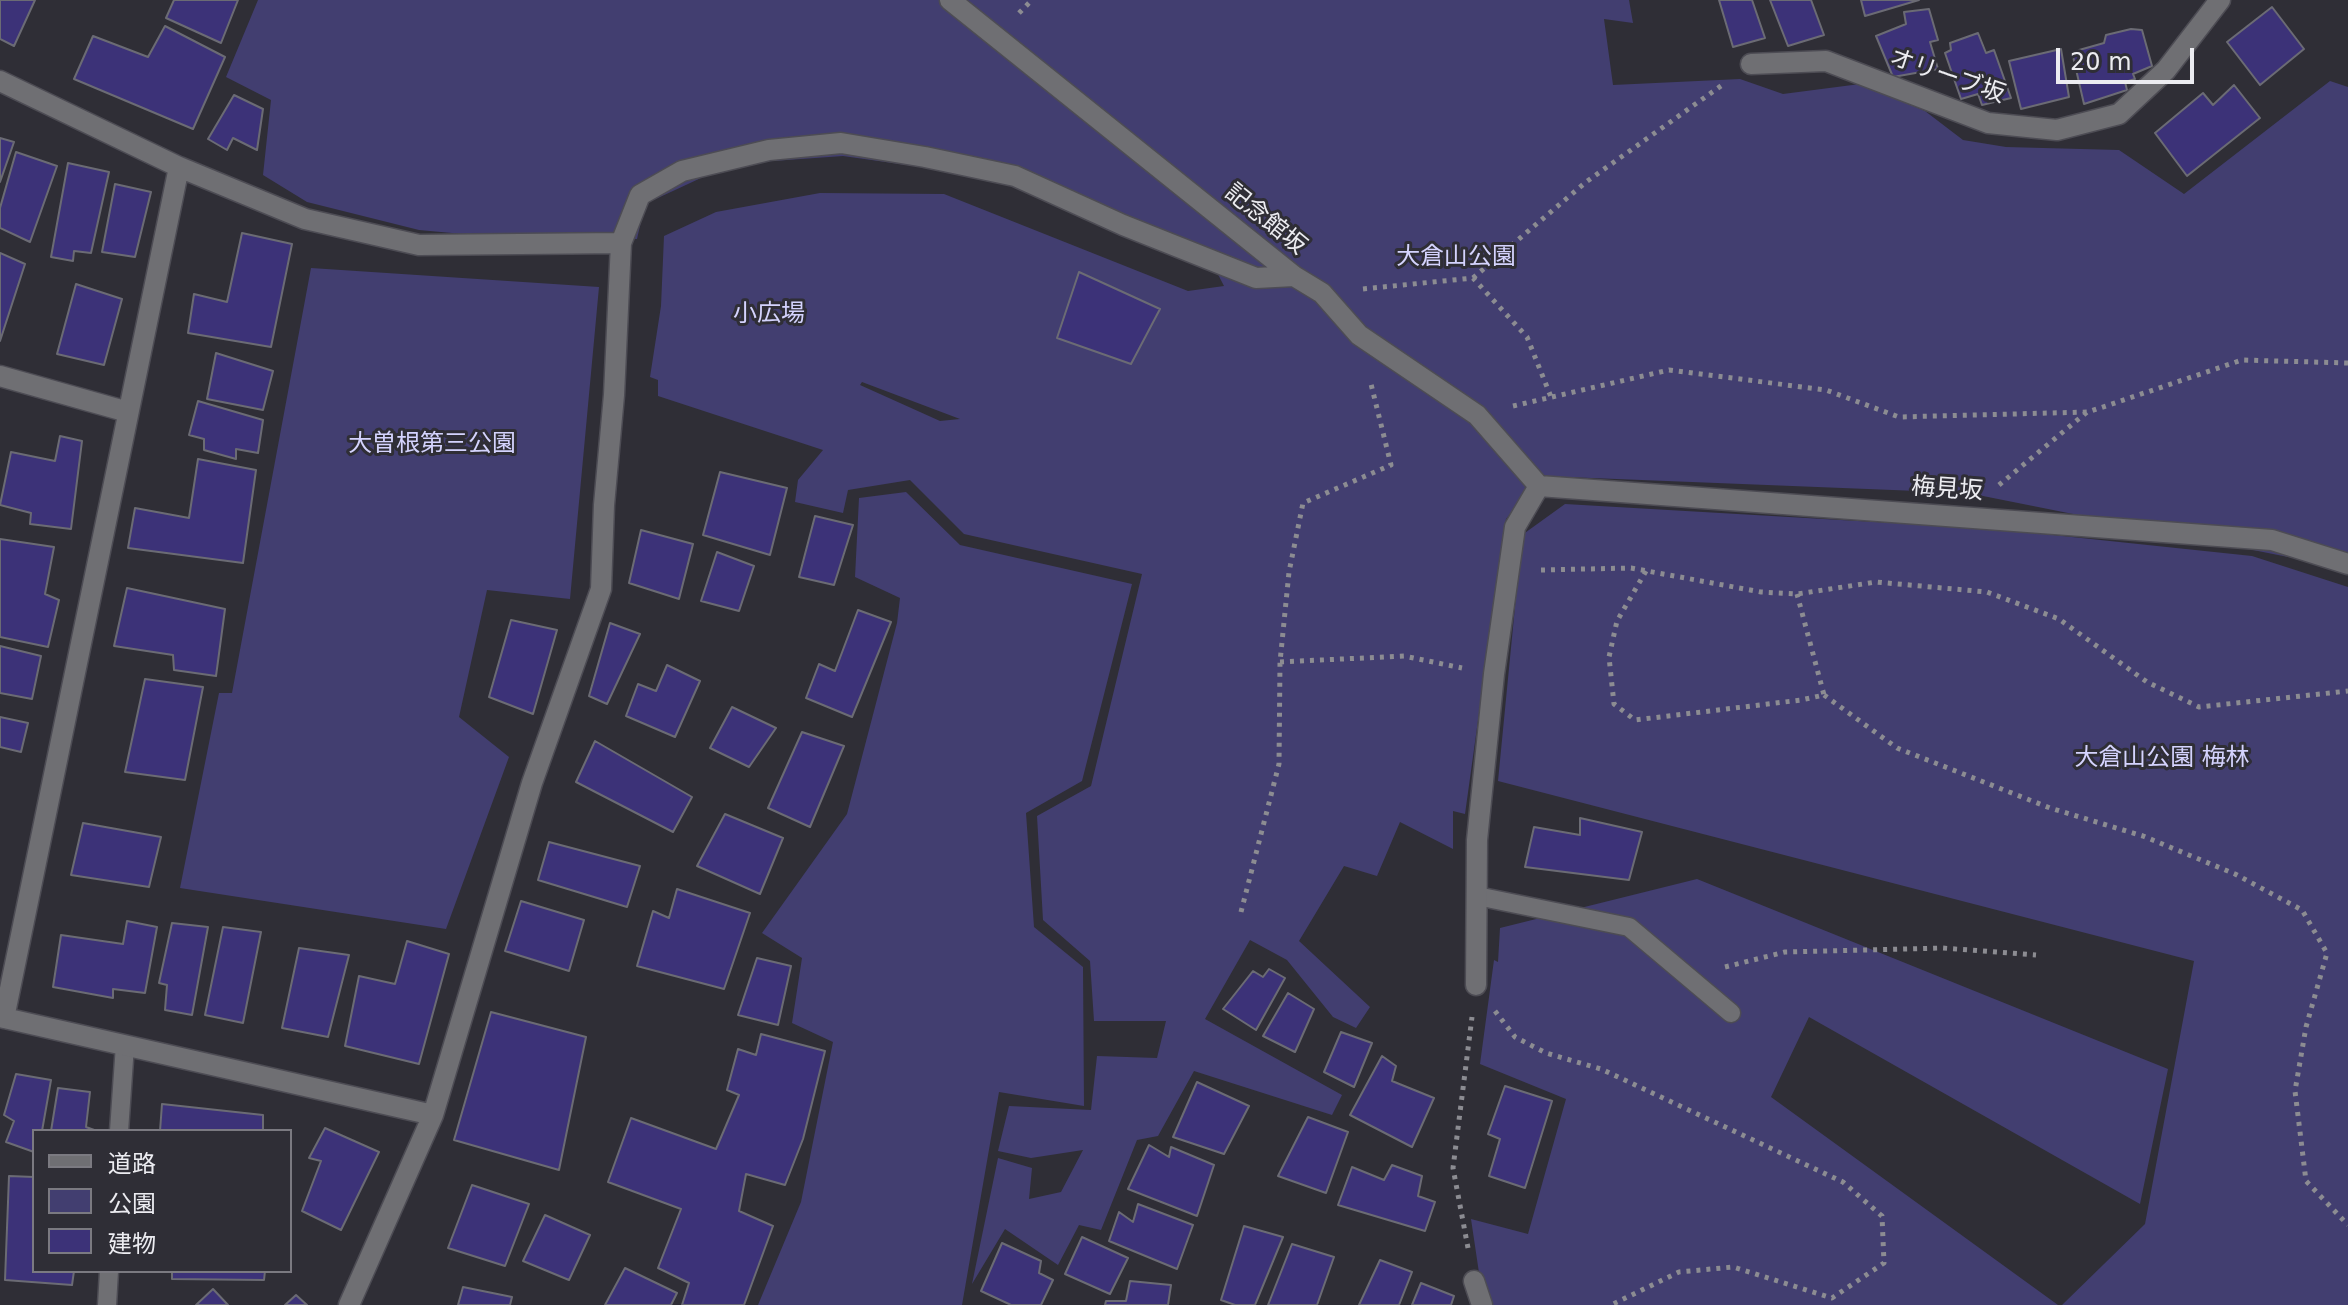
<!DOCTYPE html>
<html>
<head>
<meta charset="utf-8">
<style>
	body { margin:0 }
	#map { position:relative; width:2348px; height:1305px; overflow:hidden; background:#2f2e36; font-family:"DejaVu Sans","Noto Sans JP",sans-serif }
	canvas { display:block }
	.legend { position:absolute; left:32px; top:1129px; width:260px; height:144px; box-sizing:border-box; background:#2f2e36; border:2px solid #7b7a81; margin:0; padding:10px 14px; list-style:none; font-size:24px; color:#ececf1 }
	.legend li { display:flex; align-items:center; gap:16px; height:40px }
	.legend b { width:40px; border:2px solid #7b7a81 }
	.scale { position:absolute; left:2056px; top:48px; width:138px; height:36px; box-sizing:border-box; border:4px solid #ececf1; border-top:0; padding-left:10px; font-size:24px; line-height:28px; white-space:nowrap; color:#ececf1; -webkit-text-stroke:6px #2f2e36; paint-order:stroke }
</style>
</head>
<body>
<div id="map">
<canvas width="2348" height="1305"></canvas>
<ul class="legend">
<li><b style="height:10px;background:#6f6f73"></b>道路</li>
<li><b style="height:22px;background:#423e70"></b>公園</li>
<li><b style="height:22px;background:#3c3278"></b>建物</li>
</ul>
<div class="scale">20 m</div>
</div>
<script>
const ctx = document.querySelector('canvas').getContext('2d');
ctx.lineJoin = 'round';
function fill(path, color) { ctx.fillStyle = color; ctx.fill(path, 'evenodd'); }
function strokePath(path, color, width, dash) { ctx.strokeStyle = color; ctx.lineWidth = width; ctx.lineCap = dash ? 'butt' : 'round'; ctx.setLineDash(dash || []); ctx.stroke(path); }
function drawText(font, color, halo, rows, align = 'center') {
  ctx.font = font + ' "DejaVu Sans","Noto Sans JP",sans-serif'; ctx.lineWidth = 6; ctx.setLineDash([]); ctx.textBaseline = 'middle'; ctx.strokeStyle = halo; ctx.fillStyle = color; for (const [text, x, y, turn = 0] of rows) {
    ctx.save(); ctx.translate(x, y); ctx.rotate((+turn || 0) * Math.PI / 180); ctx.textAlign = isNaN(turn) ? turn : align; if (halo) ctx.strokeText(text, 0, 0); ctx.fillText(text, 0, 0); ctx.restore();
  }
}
fill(new Path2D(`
	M258 0H1629L1633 23 1604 19 1613 85 1740 79 1783 94 1860 84 1925 111 1963 140 2006 147 2119 150 2184 194 2330 81 2348 87V569L1968 493 1541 476 1506 519 1465 814 1453 811V849L1400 822 1377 876 1344 866 1299 941 1370 1007 1356 1028 1333 1017 1287 960 1250 940 1205 1019 1342 1095 1332 1115 1194 1071 1158 1136 1137 1140 1101 1230 1079 1225 1058 1265 1005 1229 972 1284 998 1158 1032 1168 1029 1199 1061 1192 1083 1150 1031 1158 998 1151 1009 1106 1091 1110 1097 1056 1157 1058 1166 1021H1094L1090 961 1043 920 1037 816 1091 786 1142 574 964 534 910 480 848 490 843 513 795 502 798 480 823 450 658 396V380L650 377 661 306 664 236 716 212 820 193 944 194 1188 291 1224 286 1206 251 1056 186 843 156 731 164 645 204 637 239 496 237 419 230 307 202 263 175 271 100 226 77ZM862 382 960 419 940 421 860 385Z
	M311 268 599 287 570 599 487 590 459 717 509 757 446 929 180 888 219 693H232Z
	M906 492 960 545 1132 584 1082 781 1026 813 1034 927 1083 967 1084 1106 999 1092 962 1305H758L801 1202 833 1042 792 1023 802 958 762 933 847 814 897 623 900 598 855 577 859 498Z
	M1565 504 1996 529 2252 556 2348 587V1305H2062L2145 1224 2194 961 1498 781 1522 535Z
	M1697 879 2168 1069 2140 1204 1809 1017 1771 1097 2058 1305H1488L1482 1293 1471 1219 1528 1234 1566 1099 1480 1064 1494 960 1498 962 1500 928Z`), '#423e70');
const building = new Path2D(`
	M0 0H35L14 46 0 39Z
	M174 0H238L221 43 166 18Z
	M1719 0H1752L1765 38 1733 47Z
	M1770 0H1811L1824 35 1788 46Z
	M1861 0H1919L1865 16Z
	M2272 7 2304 49 2260 85 2227 42Z
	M1929 9 1938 40 1930 42 1938 69 1893 77 1876 36 1906 24 1904 12Z
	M165 26 225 57 193 129 74 79 93 36 148 57Z
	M2131 29 2142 30 2152 66 2133 74 2135 79 2125 82 2127 90 2084 104 2072 52 2104 43 2106 35Z
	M1978 33 1986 53 1994 50 2011 98 1982 105 1978 94 1961 99 1945 53 1951 50 1950 43Z
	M2061 49 2069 97 2021 109 2009 61Z
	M2234 85 2260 118 2187 176 2155 133 2203 93 2213 105Z
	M234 95 263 109 257 150 233 138 227 150 208 139Z
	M0 138 14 142 0 182Z
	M16 152 57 166 30 242 0 228V208Z
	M68 163 109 172 91 253 74 251 73 261 51 257Z
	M115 184 151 192 135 257 102 252Z
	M242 233 292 244 271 347 188 333 194 294 227 302Z
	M0 253 25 264 0 341Z
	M1079 272 1160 309 1131 364 1057 338Z
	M76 284 122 299 104 365 57 354Z
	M216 353 273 371 263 410 207 399Z
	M198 401 263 420 258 453 236 449V459L204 450V439L189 435Z
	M60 436 82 441 71 529 30 524 31 513 0 505 11 452 55 461Z
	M198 459 256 470 243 563 128 548 135 508 189 518Z
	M720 472 787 488 770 555 703 535Z
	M815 516 853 525 834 585 799 577Z
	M641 530 693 544 679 599 629 583Z
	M0 539 54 547 45 594 59 600 48 647 0 637Z
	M717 552 754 566 739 611 701 601Z
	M127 588 225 609 216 676 174 670 173 655 114 646Z
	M858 610 891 622 852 717 806 698 819 664 835 671Z
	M511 620 557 630 533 714 489 697Z
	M610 623 640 634 607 704 589 696Z
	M0 646 41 656 32 699 0 693Z
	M667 665 700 681 675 737 626 716 638 684 656 691Z
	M145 679 203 687 185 780 125 772Z
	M732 707 776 728 749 767 710 748Z
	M0 717 28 723 21 752 0 747Z
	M802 732 844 746 810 827 768 808Z
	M595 741 692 797 673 832 576 782Z
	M725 814 783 838 760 894 697 866Z
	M1580 818 1642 832 1629 880 1525 867 1534 827 1580 835Z
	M83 823 161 837 149 887 71 875Z
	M549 842 640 866 627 907 538 880Z
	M677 889 750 913 724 989 637 966 653 911 669 918Z
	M521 901 584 920 569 971 505 951Z
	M127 921 157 927 145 993 113 989V998L53 987 61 935 123 944Z
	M172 923 208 927 192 1015 165 1010 167 985 159 983Z
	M223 927 261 932 243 1023 205 1015Z
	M407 941 449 954 419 1064 345 1046 359 976 395 984Z
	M299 948 349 955 328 1037 282 1028Z
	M757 958 791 966 778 1025 738 1015Z
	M1269 969 1285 978 1256 1030 1223 1009 1253 971 1263 977Z
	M1288 993 1314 1009 1295 1052 1263 1036Z
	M491 1012 586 1037 559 1170 454 1140Z
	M1341 1032 1372 1043 1354 1087 1324 1072Z
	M761 1034 825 1051 803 1139 785 1185 746 1174 739 1211 773 1226 744 1305H682L689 1283 658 1268 681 1209 608 1182 631 1118 716 1149 739 1095 727 1090 738 1049 756 1055Z
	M1382 1056 1396 1066 1392 1081 1434 1098 1412 1147 1350 1115Z
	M16 1074 51 1080 42 1131H34V1152L6 1142 14 1121 4 1115Z
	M1197 1082 1249 1106 1224 1154 1173 1137Z
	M1505 1086 1552 1101 1525 1188 1489 1176 1500 1139 1488 1134Z
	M58 1088 90 1092 86 1127 97 1131H51Z
	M162 1104 263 1115V1131H160Z
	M1308 1117 1348 1132 1326 1193 1278 1176Z
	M325 1128 379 1152 341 1230 302 1211 321 1161 309 1158Z
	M1149 1145 1169 1157 1171 1147 1214 1165 1197 1216 1128 1189Z
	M1392 1165 1422 1176 1418 1196 1435 1202 1425 1231 1338 1205 1352 1167 1384 1180Z
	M9 1176 34 1177V1271H74L72 1285 5 1280Z
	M472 1185 529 1204 505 1266 448 1248Z
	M1138 1204 1193 1225 1177 1269 1109 1241 1119 1212 1133 1222Z
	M545 1215 590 1235 569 1280 523 1261Z
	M1244 1226 1283 1237 1255 1305H1235L1221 1300Z
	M1082 1237 1128 1258 1110 1294 1065 1274Z
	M1002 1243 1041 1261 1039 1273 1053 1280 1041 1305H1011L981 1291Z
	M1292 1244 1334 1257 1317 1305H1268Z
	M1380 1260 1412 1272 1399 1305H1359Z
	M625 1268 677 1293 671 1305H605Z
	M172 1271H265L264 1280 172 1279Z
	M1130 1281 1171 1285 1168 1305H1105L1106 1301H1126Z
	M1421 1283 1454 1296 1451 1305H1412Z
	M463 1287 512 1297 510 1305H458Z
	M213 1289 228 1305H196Z
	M296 1295 307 1305H285Z`);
fill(building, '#3c3278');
strokePath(building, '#6b6b74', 2);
const service = new Path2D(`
	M1477 896 1629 927 1731 1013
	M119 1131 125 1045
	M107 1305 109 1271`);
const minor = new Path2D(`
	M950 0 1294 276 1322 293 1359 335 1477 415 1539 486
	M1751 64 1826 61 1988 123 2057 130 2119 114 2166 70 2220 0
	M0 81 179 167 305 219 419 245 621 243
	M0 376 128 412
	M1539 486 2272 540 2348 564
	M1476 985 1477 840 1494 674 1515 527 1539 486
	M0 1017 433 1115
	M4 1018 179 167
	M1474 1281 1482 1305
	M349 1305 433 1115 532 783 601 589 604 505 614 395 621 243 640 195 682 171 769 150 841 143 925 157 1015 176 1123 225 1256 278 1294 276`);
strokePath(service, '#4d4c54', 21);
strokePath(minor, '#4d4c54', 23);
strokePath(new Path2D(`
	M1019 13 1032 0
	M1473 278 1586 182 1725 83
	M1363 289 1473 278 1527 337 1551 397
	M1513 406 1669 370 1826 390 1899 417 2088 412 2242 360 2348 363
	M1999 485 2087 412
	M1541 570 1631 568 1761 592 1797 594 1876 582 1987 592 2059 619 2147 682 2199 707 2348 691
	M1646 571 1617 621 1609 657 1614 704 1635 720 1801 700 1824 695 1797 594
	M1280 662 1404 656 1462 668
	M1824 695 1897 748 2050 808 2143 836 2235 874 2302 910 2327 953 2306 1027 2295 1091 2306 1181 2348 1225
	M1241 912 1279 764 1280 662 1289 572 1303 503 1391 465 1371 384
	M1725 967 1785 952 1942 948 2036 955
	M1495 1011 1515 1037 1546 1053 1601 1069 1843 1182 1882 1216 1884 1263 1832 1298 1733 1267 1679 1272 1611 1305
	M1468 1248 1453 1168 1472 1017`), '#8c8c92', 5, [4, 6]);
strokePath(service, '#6f6f73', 18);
strokePath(minor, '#6f6f73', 20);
drawText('24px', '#ececf1', '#2f2e36', [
	["オリーブ坂",1947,77,19],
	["記念館坂",1265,220,39],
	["梅見坂",1947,490,4]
]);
drawText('24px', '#d4d3fd', '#2f2e36', [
	["大倉山公園",1456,258],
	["小広場",769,315],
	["大曽根第三公園",432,445],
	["大倉山公園 梅林",2162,759]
]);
</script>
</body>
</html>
